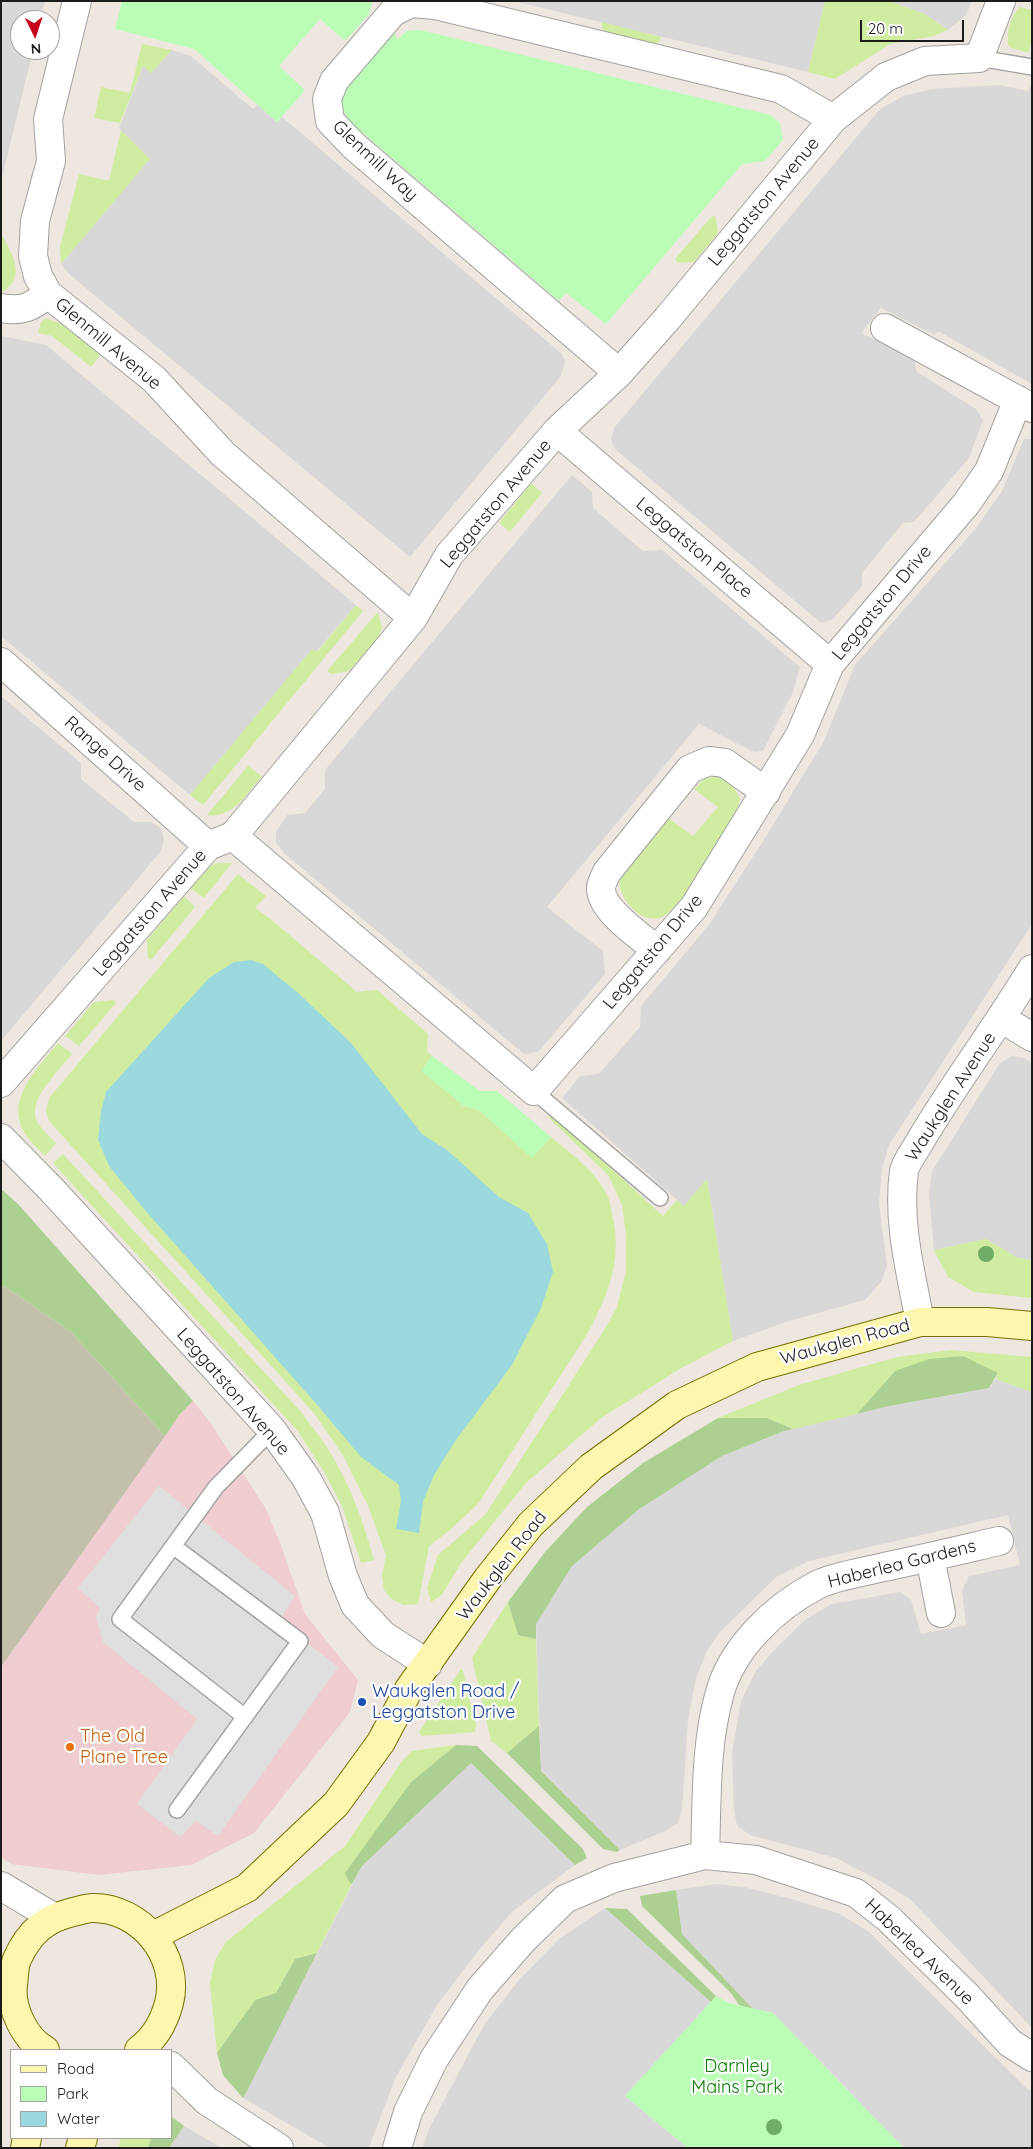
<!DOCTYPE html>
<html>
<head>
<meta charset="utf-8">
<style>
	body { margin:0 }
	#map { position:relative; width:1033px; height:2149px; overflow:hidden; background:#ede7df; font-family:Quicksand,sans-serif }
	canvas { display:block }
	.frame { position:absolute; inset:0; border:2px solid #1b1b1b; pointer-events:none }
	.legend { position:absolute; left:10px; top:2049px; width:162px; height:90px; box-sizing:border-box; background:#fff; border:1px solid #a4a4a4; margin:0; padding:6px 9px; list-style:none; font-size:15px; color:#1b1b1b }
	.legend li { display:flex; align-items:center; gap:10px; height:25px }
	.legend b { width:25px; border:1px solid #a4a4a4 }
	.north { position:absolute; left:10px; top:10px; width:50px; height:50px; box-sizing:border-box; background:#fff; border:1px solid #a4a4a4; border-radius:50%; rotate:176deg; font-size:14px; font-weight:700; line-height:20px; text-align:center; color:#1b1b1b }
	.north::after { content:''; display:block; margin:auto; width:18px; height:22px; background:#c6001b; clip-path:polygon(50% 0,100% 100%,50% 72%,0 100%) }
	.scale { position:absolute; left:860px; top:20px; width:104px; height:22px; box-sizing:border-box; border:2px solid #1b1b1b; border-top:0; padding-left:6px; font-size:15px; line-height:18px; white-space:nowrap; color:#1b1b1b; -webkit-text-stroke:4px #fff; paint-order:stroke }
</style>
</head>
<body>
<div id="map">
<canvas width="1033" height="2149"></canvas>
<div class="frame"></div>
<ul class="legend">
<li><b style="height:6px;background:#fdf6ae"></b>Road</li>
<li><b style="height:14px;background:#bbfdb7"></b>Park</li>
<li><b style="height:14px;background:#9cd9df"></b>Water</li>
</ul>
<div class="north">N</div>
<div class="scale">20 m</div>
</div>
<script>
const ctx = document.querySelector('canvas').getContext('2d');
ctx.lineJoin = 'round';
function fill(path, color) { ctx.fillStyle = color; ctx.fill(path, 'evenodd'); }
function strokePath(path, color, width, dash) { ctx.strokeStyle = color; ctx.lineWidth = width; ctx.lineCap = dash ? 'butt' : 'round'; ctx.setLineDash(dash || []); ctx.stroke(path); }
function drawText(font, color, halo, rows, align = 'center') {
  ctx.font = font + ' Quicksand,sans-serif'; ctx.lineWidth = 4.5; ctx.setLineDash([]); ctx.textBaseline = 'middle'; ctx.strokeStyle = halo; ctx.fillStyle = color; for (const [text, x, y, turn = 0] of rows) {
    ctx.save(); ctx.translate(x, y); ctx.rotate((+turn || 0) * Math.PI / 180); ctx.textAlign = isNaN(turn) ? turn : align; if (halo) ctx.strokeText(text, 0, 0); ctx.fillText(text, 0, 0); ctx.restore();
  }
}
fill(new Path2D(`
	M1 1H45L40 20H20V50H33L1 182Z
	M513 1H825L808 72Z
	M889 1H972L966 15 948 30 925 14Z
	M172 50 191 56 253 109 258 105 277 122 282 117 562 354 565 362 561 376 410 557 69 274 61 264 149 159 119 128 143 66 151 73Z
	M1032 82V384L938 331 935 335 881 308 861 333 913 359 917 372 976 409 983 420 969 458 914 522 903 523 862 573V586L833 619 821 623 615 449 611 440 614 428 879 110 903 96 932 89 1000 85 1028 91Z
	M1 336 46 345 356 605 316 652 312 650 190 795 1 636Z
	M1024 439H1032V924L889 1145 882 1168 879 1204 887 1266 881 1282 865 1300 789 1321 733 1341 707 1180 684 1206 562 1098 580 1076 599 1074 640 1027 641 1006 708 926 765 838 824 741 855 665 976 528 1002 491Z
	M572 475 592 492 593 508 643 551 662 550 800 667 793 692 763 751 754 752 699 724 547 907 603 951 605 974 538 1052 524 1054 285 854 276 843V832L287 815 305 813 325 789V770Z
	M1 696 81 763V779L134 822H151L161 828 164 840 161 851 1 1041Z
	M1012 1056 1024 1058 1032 1063V1260L1018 1258 986 1239 934 1250 929 1194 932 1171 1000 1063Z
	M996 1379 1032 1392V2028L910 1899 882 1882 836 1858 750 1835 737 1826 734 1809 732 1753 741 1701 756 1671 775 1649 806 1619 832 1604 900 1592 911 1600 921 1634 966 1625 962 1591 969 1576 1020 1565 1008 1515 809 1561 776 1577 719 1633 707 1651 696 1678 688 1721 682 1809 678 1823 665 1831 620 1850 541 1770 536 1624 572 1566 638 1510 722 1456 784 1431 889 1406 989 1388Z
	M471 1763 575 1865 513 1911 478 1951 437 2005 396 2077 369 2147 330 2148 243 2098 362 1866Z
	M716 1884 744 1887 795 1900 840 1914 869 1932 1026 2088 1032 2091V2148H904L773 2013 753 2009 682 1934 676 1890Z
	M605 1908 711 2002 625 2096 688 2148H422L429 2129 484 2025 519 1980 559 1939Z
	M184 2126 222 2148H169Z`), '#d9d8d8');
fill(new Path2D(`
	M193 1401 210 1422 266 1509 280 1543 305 1614 358 1680 350 1712 254 1833 191 1865 99 1875 11 1864 1 1857V1667L180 1414Z`), '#f0cdd0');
fill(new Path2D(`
	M4 1286 71 1332 165 1436 1 1667V1288Z`), '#c2bfab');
fill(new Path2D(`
	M825 1H889L925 14 948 30 934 36 890 44 835 79 808 72Z
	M1020 7 1032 10V42L1028 53 1009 47C1005 36 1011 15 1020 7Z
	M602 22 661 37 660 41 654 44C638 41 613 41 602 28Z
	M142 44 172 50 151 73 143 66 120 123 94 118 101 87 130 93Z
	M121 130 150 159 61 264 60 247 79 174 109 181Z
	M713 215 716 218 718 233 694 262 678 263 675 259Z
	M1 236 3 237C13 256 27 278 1 293Z
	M46 318 62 324 99 353V357L91 367 52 336 38 333 41 322Z
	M531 483 542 493 510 532 499 523Z
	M356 605 363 611 203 805 190 795 312 649 317 652Z
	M378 612 382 628 378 638 349 671 331 674 327 671Z
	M248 766 262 776C248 793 232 819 207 815Z
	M721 776 733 785 740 799 736 815C723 836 681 909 662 917 641 926 613 895 621 873L668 818 693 836 718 807 694 789 705 778Z
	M219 863H232L204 898 190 888 207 867Z
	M238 874 266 896 255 908 268 917 357 992 377 990 428 1034 427 1051 432 1056 422 1071 464 1106 479 1110 532 1157 551 1137C571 1154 596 1171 607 1195 610 1200 611 1208 612 1214 623 1257 609 1293 589 1331L478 1504 450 1530 429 1546 418 1604 403 1605 390 1598 384 1590 382 1575 386 1555 368 1506 344 1457 314 1413 49 1121 46 1110 49 1098Z
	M184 896 195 907 151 960 148 958 147 940Z
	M113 1000 116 1003 79 1046 65 1036 94 1002Z
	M58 1043 72 1054C58 1072 22 1104 40 1126 44 1132 51 1138 56 1143L45 1156C39 1149 31 1143 26 1135 3 1100 38 1068 58 1043Z
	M551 1113 663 1216 677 1200 684 1206 707 1179 733 1341 683 1367 601 1418 526 1483 461 1563 442 1595 431 1602 427 1588 438 1555 485 1515 603 1332 617 1307 626 1271V1235L622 1205 608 1175 548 1117Z
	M63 1154 301 1412C310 1424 320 1436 328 1449 350 1483 363 1521 374 1560L361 1563 342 1506 323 1470 296 1429 53 1163Z
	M986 1239 1018 1258 1032 1260V1298L974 1292 948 1277 934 1250Z
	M951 1350 1032 1357V1392L996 1379 998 1373 895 1371 857 1414 793 1429 767 1418H718L799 1385 897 1357Z
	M508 1602 518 1635 536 1639 539 1726 507 1753 491 1741 472 1658Z
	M461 1669 463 1671 476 1725 475 1732 422 1736 419 1732Z
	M456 1745 411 1782 350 1883 352 1884 317 1953 295 1959 276 1993 255 2000 217 2053 210 1983 215 1960 226 1942 345 1846 402 1761 412 1751Z
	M121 2138H151L148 2148H118Z`), '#d0eca1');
fill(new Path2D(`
	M1 1189 18 1204 193 1401 180 1414 165 1436 71 1332 4 1286 1 1288Z
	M963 1356 998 1373 989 1388 889 1406 857 1414 895 1371 929 1359Z
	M718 1418H767L793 1429 784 1431 722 1456 638 1510 572 1566 536 1624V1639L518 1635 508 1602 545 1552 587 1507 643 1463Z
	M539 1726 541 1771 620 1850 617 1852 603 1849 507 1753Z
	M456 1745 477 1746 583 1849 587 1858 575 1865 471 1763 362 1866 352 1884 350 1883 345 1873 411 1782Z
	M676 1890 682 1934 753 2009 739 2005 731 1993 642 1906 640 1896Z
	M605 1908 627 1909 716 1996 711 2002Z
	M317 1953 246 2093 243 2098 223 2075 217 2053 255 2000 276 1993 295 1959Z
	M171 2116 184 2126 169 2148H148L151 2138H171Z`), '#acd091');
fill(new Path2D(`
	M122 1H373L369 14 348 38 344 40 320 19 279 66 304 89 303 93 277 122 194 49 115 29Z
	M420 30 770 115 780 123 783 140 765 161 742 164 606 324 566 293 559 301 350 122C345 115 340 105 342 96 344 86 384 43 393 32L398 39 407 31Z
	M432 1056 480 1091H497L551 1137 532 1158 479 1110 464 1106 421 1071Z
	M716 1996 729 2003 773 2013 904 2148H688L625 2096Z`), '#bbfdb7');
fill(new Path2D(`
	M159 1486 295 1596 279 1621 338 1667 218 1836 196 1821 180 1837 137 1804 197 1719 103 1642 96 1618 100 1608 78 1588Z`), '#dfdfdf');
fill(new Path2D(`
	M251 960 263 964 297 992 351 1043 422 1134 447 1150 499 1197 528 1213 547 1244 553 1272 541 1308 512 1365 456 1440 434 1475 423 1502 419 1533 396 1529 401 1501 399 1485 361 1457 319 1407 144 1209 109 1166 98 1140 101 1111 106 1092 209 978 234 962Z`), '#9cd9df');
const lane = new Path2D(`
	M979 58 1032 67
	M534 1091 660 1198
	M173 1546 300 1641 177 1810
	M245 1717 120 1619 216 1487 272 1430`);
const street = new Path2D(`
	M77 1 48 119 51 161 35 221 33 256 38 276 48 294 154 379 223 454 413 618
	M1 308C23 312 31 307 48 294
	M885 328 1032 408
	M619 373 354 146 330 121 327 99 334 81 393 12 411 3 435 5 781 89 833 119
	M557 431 830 664
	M1 662 208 846
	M233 836 534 1091 694 907 800 735 830 664 966 504 989 471 1018 400
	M657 950C641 937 599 909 601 887 602 882 605 876 607 872L690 769 709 761 725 763 766 792
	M1002 1019 1032 1037
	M1 1083 208 846 233 836 413 618 449 555 557 431 619 373 667 319 833 119 886 77 925 61 979 58 1001 1
	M1 1138 51 1189 272 1430 306 1478 325 1513 343 1576 355 1605 383 1635 428 1664
	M920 1322C911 1273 897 1222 904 1171 906 1161 917 1148 922 1138 956 1081 997 1027 1032 969
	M930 1557 941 1613
	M705 1855C707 1802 705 1747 719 1696 731 1648 775 1607 817 1585 835 1576 864 1572 884 1567 922 1559 960 1550 999 1541
	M1 1886 53 1917
	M171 2066 207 2101 279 2148
	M397 2148 408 2112 434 2059 480 1989 523 1940 565 1899 614 1878 705 1855 756 1860 856 1893 889 1919 967 1996 1010 2043 1032 2057`);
const secondary = new Path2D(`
	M153 1936 247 1888 336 1804 381 1742 409 1689 488 1578 531 1524 591 1467 677 1405 757 1367 920 1322H987L1032 1326
	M45 2050C25 2039 10 2008 13 1985 14 1977 14 1966 17 1959 30 1931 45 1919 73 1912 79 1911 86 1908 92 1908 140 1907 181 1956 169 2003 164 2022 154 2039 139 2050
	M25 2148 27 2138
	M80 2148 83 2138`);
strokePath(lane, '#a2a2a2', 18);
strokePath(street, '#a2a2a2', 30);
strokePath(secondary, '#747000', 30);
strokePath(lane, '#fff', 15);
strokePath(street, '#fff', 28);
strokePath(secondary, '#fdf6ae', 28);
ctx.fillStyle = '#71ad67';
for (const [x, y] of [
	[986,1254],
	[774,2127]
]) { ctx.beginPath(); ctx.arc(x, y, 8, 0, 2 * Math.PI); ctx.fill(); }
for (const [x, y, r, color] of [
	[362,1702,5,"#1a4fb4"],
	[70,1747,5,"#e8710a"]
]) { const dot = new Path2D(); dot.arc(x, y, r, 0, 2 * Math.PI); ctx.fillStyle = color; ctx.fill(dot); strokePath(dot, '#fff', 2); }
drawText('18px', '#1b1b1b', '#fff', [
	["Glenmill Way",375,161,43],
	["Leggatston Avenue",764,202,-50],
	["Glenmill Avenue",108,344,40],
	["Leggatston Avenue",496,504,-50],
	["Leggatston Place",694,548,40],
	["Leggatston Drive",882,603,-50],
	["Range Drive",105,754,42],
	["Leggatston Avenue",150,913,-49],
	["Leggatston Drive",653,952,-50],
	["Waukglen Avenue",951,1097,-57],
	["Waukglen Road",845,1342,-15],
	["Leggatston Avenue",233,1392,49],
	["Haberlea Gardens",902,1564,-14],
	["Waukglen Road",502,1566,-52],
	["Haberlea Avenue",919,1952,44]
]);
drawText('18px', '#164399', '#fff', [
	["Waukglen Road /",372,1692],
	["Leggatston Drive",372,1713]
], 'left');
drawText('18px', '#c56008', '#fff', [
	["The Old",80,1737],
	["Plane Tree",80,1758]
], 'left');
drawText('18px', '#0b7d04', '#fff', [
	["Darnley",737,2067],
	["Mains Park",737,2088]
]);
</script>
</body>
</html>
